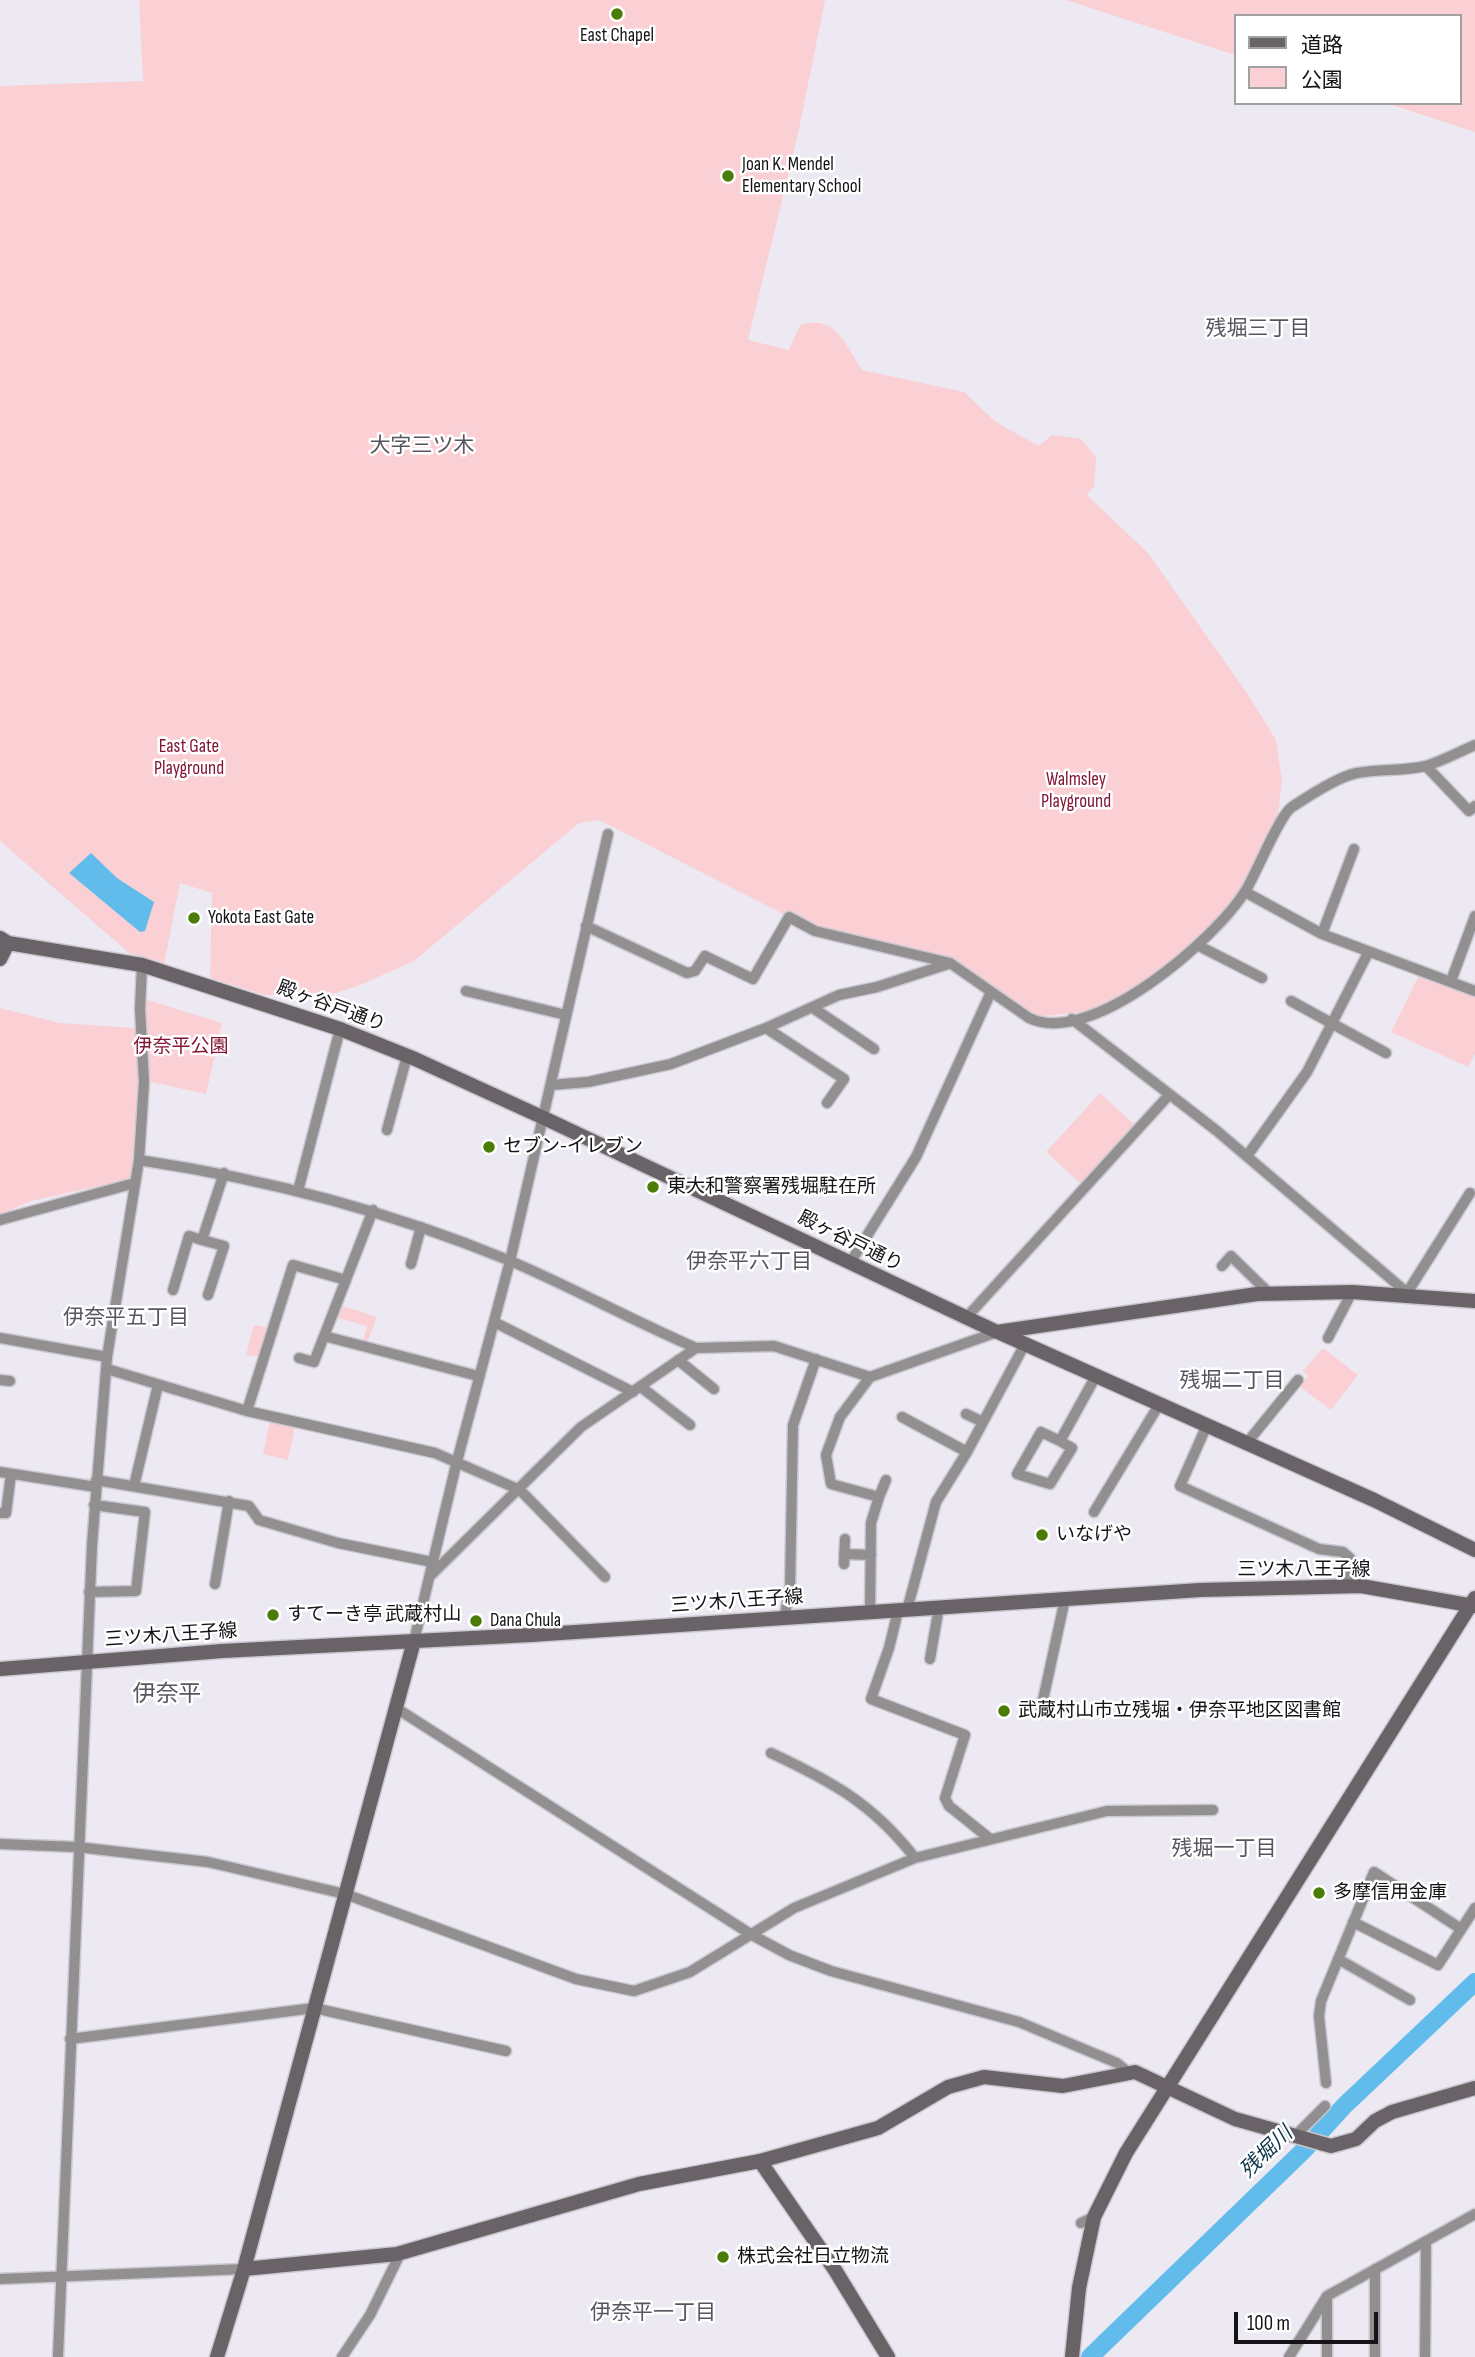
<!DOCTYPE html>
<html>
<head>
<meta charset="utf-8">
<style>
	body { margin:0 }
	#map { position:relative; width:1475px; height:2357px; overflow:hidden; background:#ece9f3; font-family:"Sofia Sans Condensed","Noto Sans JP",sans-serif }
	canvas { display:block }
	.legend { position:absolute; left:1234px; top:14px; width:228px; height:91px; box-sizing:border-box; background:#fff; border:2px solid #a1a1a2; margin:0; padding:9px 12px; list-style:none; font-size:21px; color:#151317 }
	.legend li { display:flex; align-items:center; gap:14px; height:35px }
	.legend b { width:35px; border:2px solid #a1a1a2 }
	.scale { position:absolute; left:1234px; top:2312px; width:144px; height:32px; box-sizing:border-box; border:4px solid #151317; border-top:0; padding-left:9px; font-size:21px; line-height:24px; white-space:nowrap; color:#151317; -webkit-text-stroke:5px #fff; paint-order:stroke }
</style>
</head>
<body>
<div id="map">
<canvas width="1475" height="2357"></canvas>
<ul class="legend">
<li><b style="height:9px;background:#696367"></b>道路</li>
<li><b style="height:19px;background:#fad0d5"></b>公園</li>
</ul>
<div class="scale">100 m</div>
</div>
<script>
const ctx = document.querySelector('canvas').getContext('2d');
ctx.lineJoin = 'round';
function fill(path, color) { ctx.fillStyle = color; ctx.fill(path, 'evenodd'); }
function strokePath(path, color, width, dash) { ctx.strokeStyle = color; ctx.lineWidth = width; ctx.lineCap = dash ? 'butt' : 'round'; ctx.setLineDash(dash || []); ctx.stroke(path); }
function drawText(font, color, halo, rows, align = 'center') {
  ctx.font = font + ' "Sofia Sans Condensed","Noto Sans JP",sans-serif'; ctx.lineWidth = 5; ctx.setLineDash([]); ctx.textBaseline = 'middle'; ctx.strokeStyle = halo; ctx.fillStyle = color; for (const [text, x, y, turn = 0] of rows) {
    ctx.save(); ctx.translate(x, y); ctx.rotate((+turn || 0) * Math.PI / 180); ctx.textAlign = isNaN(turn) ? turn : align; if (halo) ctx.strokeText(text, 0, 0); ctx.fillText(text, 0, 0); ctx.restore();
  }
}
fill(new Path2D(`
	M139 0H825L798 134 748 340 789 350 800 325C836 314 845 344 862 370L964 392 996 422 1039 446 1052 435 1081 439 1096 457 1094 486 1087 495 1148 553 1247 693 1276 740 1282 781 1276 831 1263 860 1206 937 1103 1009 1029 1018 950 963 789 917 599 820 579 823 414 961 358 986 336 993 265 995 210 978 212 893 180 883 164 964 129 953 0 841V86L143 81Z
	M1066 0H1475V132L1386 103H1459V16H1235V55Z
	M1420 973 1475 995V1054L1468 1067 1391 1032Z
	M144 999 222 1023 206 1094 147 1081Z
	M0 1008 60 1023 135 1028 138 1080 131 1179 31 1201 0 1215Z
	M1100 1093 1135 1125 1081 1184 1046 1152Z
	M340 1305 377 1317 367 1343 363 1342 367 1326 335 1317Z
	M254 1325 270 1328 261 1357 246 1355Z
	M1323 1348 1358 1375 1331 1410 1300 1387 1308 1376 1303 1371Z
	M270 1421 295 1426 288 1460 263 1454Z`), '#fad0d5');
fill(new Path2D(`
	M91 853 117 878 154 902 145 931 140 932 69 873Z`), '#61bcec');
strokePath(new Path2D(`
	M1090 2357 1304 2150 1344 2106 1475 1982`), '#61bcec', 18);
const street = new Path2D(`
	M1426 766 1469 811 1475 806
	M1245 892 1322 934 1475 991
	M586 926 687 973 695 971 705 956 753 979 789 917 815 931 950 963 1029 1018C1091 1048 1216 939 1246 890 1256 874 1280 814 1292 807 1307 797 1340 776 1357 773 1380 769 1404 771 1426 766 1442 761 1459 752 1475 745
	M1322 934 1354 849
	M1197 945 1262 978
	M1451 981 1475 916
	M466 991 566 1015
	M1291 1001 1386 1053
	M813 1008 874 1049
	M1072 1019 1217 1131 1411 1296
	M766 1028 844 1079 827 1103
	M551 1085 588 1082 671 1064 766 1028 839 995 877 987 948 964
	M387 1130 407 1056
	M1247 1156 1307 1072 1368 953
	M139 1160C266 1179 389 1211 508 1260 572 1287 633 1321 696 1348
	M298 1191 340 1029
	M0 1220 135 1183
	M202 1240 224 1246 208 1295
	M850 1263 916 1157 991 992
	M411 1264 421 1227
	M1222 1266 1231 1256 1270 1294
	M173 1290 189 1236 202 1240 224 1173
	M1407 1293 1470 1193
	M965 1319 1169 1095
	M494 1322 633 1392
	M324 1336 478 1376
	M0 1338 107 1357
	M1328 1338 1352 1292
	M299 1358 314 1362 373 1210
	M678 1360 714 1389
	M107 1369 247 1411 435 1453 520 1490 605 1577
	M0 1380 10 1381
	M641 1387 690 1425
	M247 1411 293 1265 346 1280
	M966 1414 983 1422
	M902 1417 967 1452
	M1207 1425 1180 1486 1319 1549 1343 1552 1350 1558 1346 1587
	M1060 1441 1041 1432 1017 1474 1050 1484 1072 1448 1060 1441 1097 1374
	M1246 1444 1298 1380
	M0 1472 96 1487
	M96 1480 249 1506 259 1520 338 1543 432 1562
	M134 1486 158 1385
	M879 1497 886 1480
	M1094 1512 1160 1403
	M0 1513H6L11 1474
	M844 1554 871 1555
	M844 1564 845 1539
	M430 1576 581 1427 696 1348 774 1346 870 1377
	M215 1584 229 1501
	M89 1592 136 1591 145 1512 94 1505
	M907 1610 936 1502 967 1452 1025 1344
	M898 1611 889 1648 871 1699 965 1735 945 1798 949 1806 989 1838
	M870 1613 871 1523 879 1497 831 1484 826 1455 840 1417 870 1377 997 1332
	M784 1618 790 1590 793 1425 816 1359
	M414 1641 456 1465 510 1261 608 834
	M930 1659 939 1607
	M396 1708 752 1935 789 1955 831 1971 1019 2022 1117 2063 1128 2072
	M1041 1709 1065 1599
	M771 1753C833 1782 873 1804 915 1858
	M0 1844 77 1847 208 1862 345 1894 576 1979 634 1991 690 1972 794 1908 915 1858 1107 1811 1213 1810
	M1353 1922 1438 1965 1475 1908
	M1338 1959 1410 2000
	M70 2039 314 2008 506 2051
	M1326 2083 1319 2016 1321 2001 1374 1872 1461 1929
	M1295 2136 1325 2106
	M1081 2223 1094 2217
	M1375 2269V2357
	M0 2279 244 2269
	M58 2357 92 1545 107 1357 139 1160 144 1082 140 1009 142 965
	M342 2357 370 2315 401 2252
	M1289 2357 1327 2296 1475 2214
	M1327 2357V2297
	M1425 2357 1426 2241`);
const secondary = new Path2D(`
	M0 938 8 943 142 965 340 1029 415 1059 544 1118 997 1332 1257 1294 1352 1292 1475 1301
	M0 959 8 943
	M998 1332 1374 1500 1475 1550
	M0 1669 222 1651 531 1635 1200 1590 1361 1586 1475 1606
	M760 2161 835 2270 888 2357
	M244 2269 397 2254 639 2184 760 2161 878 2128 948 2087 984 2077 1063 2086 1135 2072 1235 2119 1331 2146 1356 2139 1375 2121 1392 2112 1475 2088
	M217 2357 244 2269 414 1641
	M1072 2357 1079 2288 1094 2217 1126 2153 1475 1598`);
strokePath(street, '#cac7d0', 13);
strokePath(secondary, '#cac7d0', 17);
strokePath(street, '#928f91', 10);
strokePath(secondary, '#696367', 14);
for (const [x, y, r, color] of [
	[617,14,7,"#4b7c08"],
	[728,176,7,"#4b7c08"],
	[194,918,7,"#4b7c08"],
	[489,1147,7,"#4b7c08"],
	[653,1187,7,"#4b7c08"],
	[1042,1535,7,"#4b7c08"],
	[273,1615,7,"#4b7c08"],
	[476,1621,7,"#4b7c08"],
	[1004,1711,7,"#4b7c08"],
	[1319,1893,7,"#4b7c08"],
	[723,2257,7,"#4b7c08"]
]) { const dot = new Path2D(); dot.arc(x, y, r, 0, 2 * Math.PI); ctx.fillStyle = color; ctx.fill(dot); strokePath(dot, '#fff', 2.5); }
drawText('19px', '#151317', '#fff', [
	["East Chapel",617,36,"center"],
	["Joan K. Mendel",742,165],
	["Elementary School",742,187],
	["Yokota East Gate",208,918],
	["セブン-イレブン",503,1147],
	["東大和警察署残堀駐在所",667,1187],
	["いなげや",1056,1535],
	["すてーき亭 武蔵村山",287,1615],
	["Dana Chula",490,1621],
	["武蔵村山市立残堀・伊奈平地区図書館",1018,1711],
	["多摩信用金庫",1333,1893],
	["株式会社日立物流",737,2257]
], 'left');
drawText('19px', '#811534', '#fff', [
	["East Gate",189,747],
	["Playground",189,769],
	["Walmsley",1076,780],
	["Playground",1076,802],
	["伊奈平公園",181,1047]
]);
drawText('19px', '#151317', '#fff', [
	["殿ヶ谷戸通り",331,1007,20],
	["殿ヶ谷戸通り",850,1242,26],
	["三ツ木八王子線",1304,1570],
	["三ツ木八王子線",737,1602,-4],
	["三ツ木八王子線",171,1636,-4]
]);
drawText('21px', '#58555e', '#fff', [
	["残堀三丁目",1258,330],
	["大字三ツ木",422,447],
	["伊奈平六丁目",749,1263],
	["伊奈平五丁目",126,1319],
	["残堀二丁目",1232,1382],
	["残堀一丁目",1224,1850],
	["伊奈平一丁目",653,2314]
]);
drawText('italic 21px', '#0d364a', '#fff', [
	["残堀川",1267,2153,-44]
]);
drawText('23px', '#58555e', '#fff', [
	["伊奈平",167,1695]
]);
</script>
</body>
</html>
